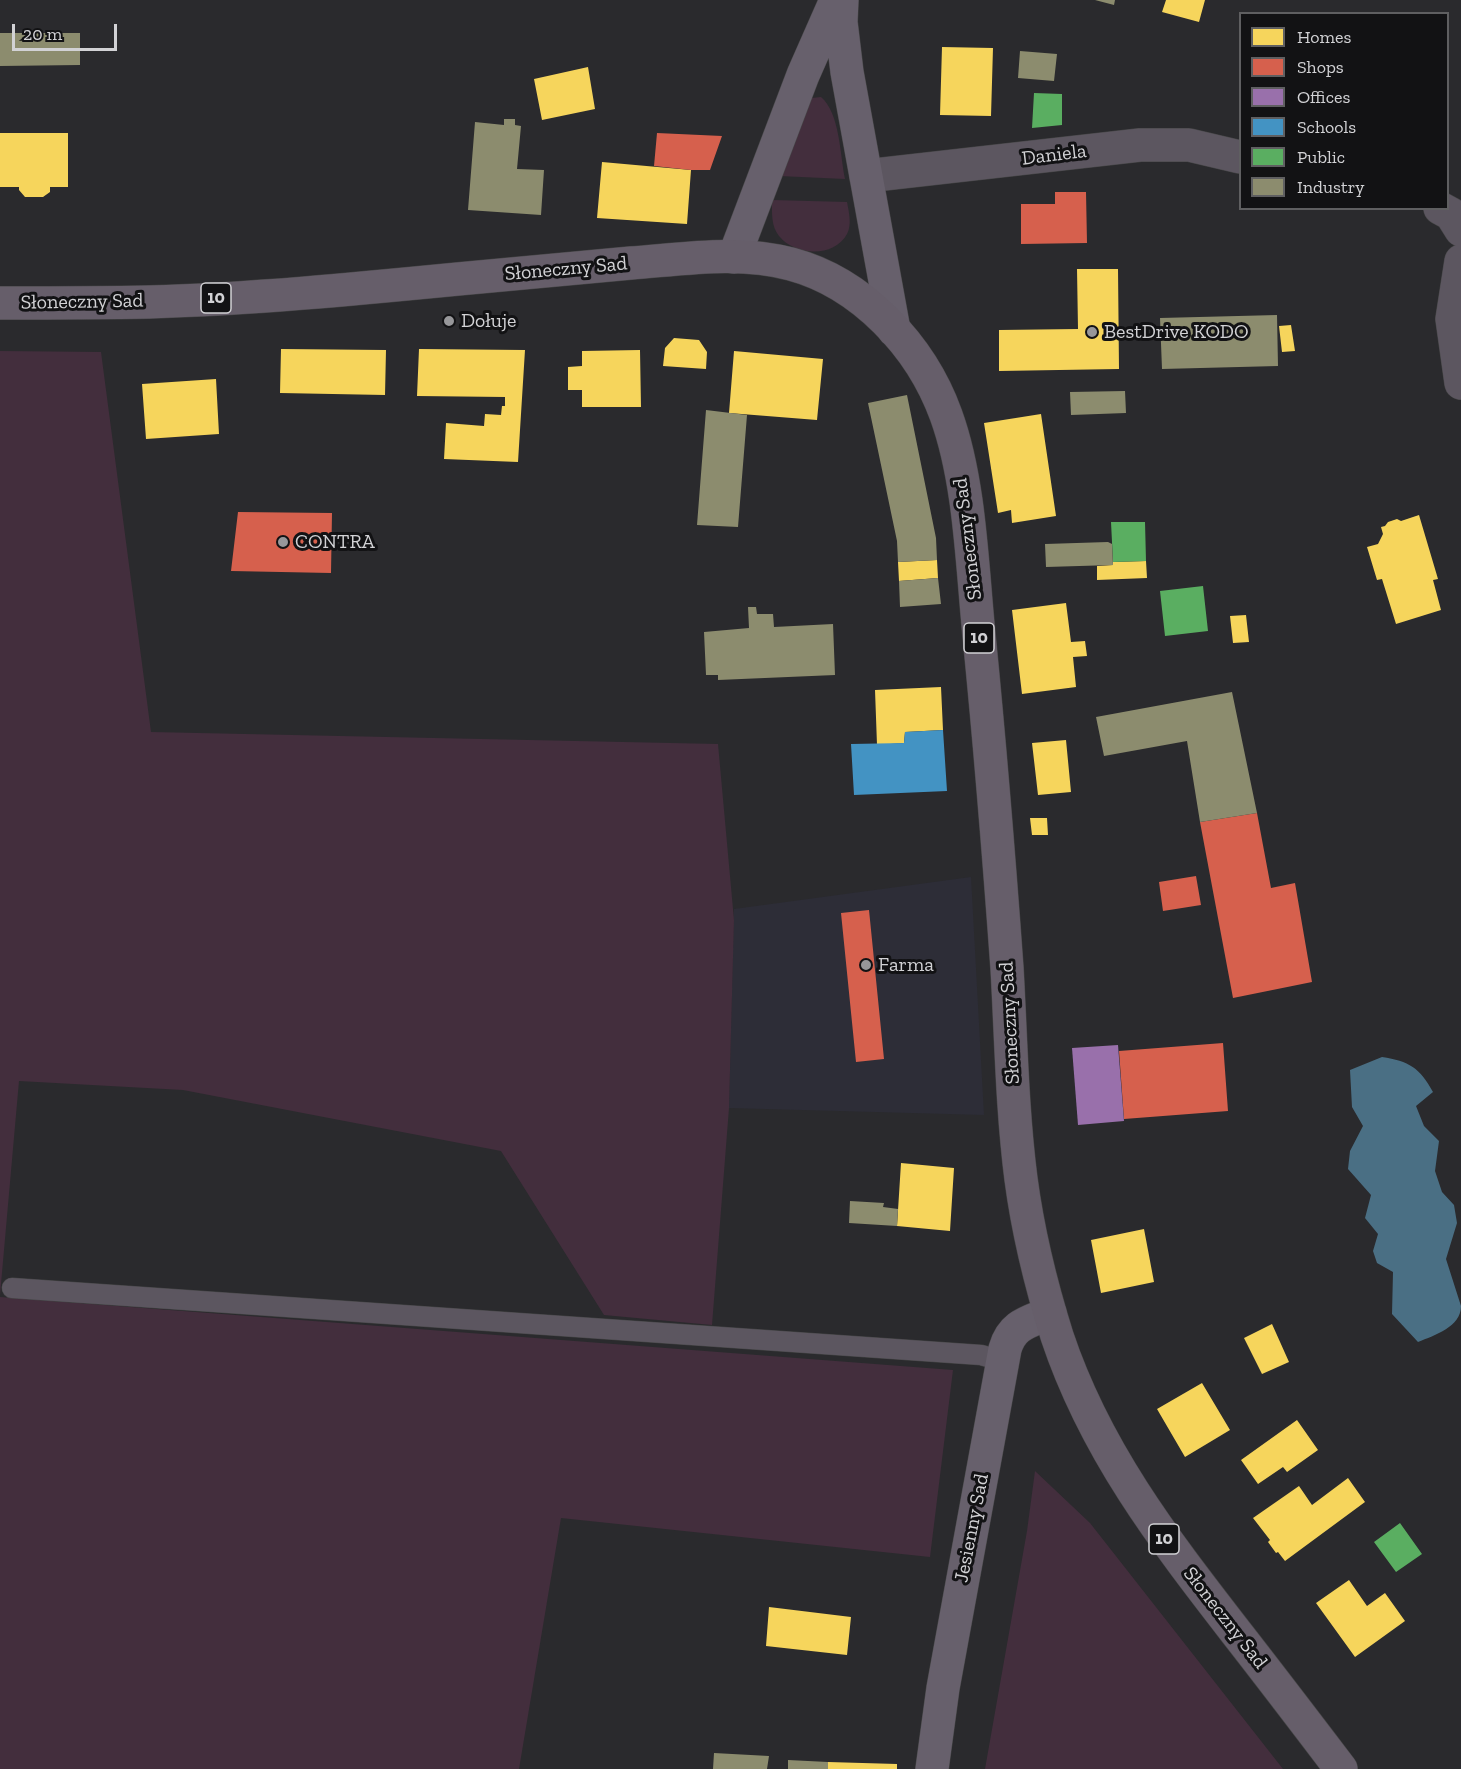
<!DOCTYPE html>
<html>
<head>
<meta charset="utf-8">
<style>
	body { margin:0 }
	#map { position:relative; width:1461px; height:1769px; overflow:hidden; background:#2a2a2d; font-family:"Zilla Slab",serif }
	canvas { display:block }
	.legend { position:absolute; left:1239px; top:12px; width:210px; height:198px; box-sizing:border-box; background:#121214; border:2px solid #5f5f61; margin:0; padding:8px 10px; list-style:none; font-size:18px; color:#d2d2d5 }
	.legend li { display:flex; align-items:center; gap:12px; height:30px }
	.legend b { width:30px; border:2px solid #5f5f61 }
	.scale { position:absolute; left:12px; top:24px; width:105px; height:27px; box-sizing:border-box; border:3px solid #d2d2d5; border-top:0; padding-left:8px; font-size:18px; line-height:21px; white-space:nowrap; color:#d2d2d5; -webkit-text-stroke:4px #121214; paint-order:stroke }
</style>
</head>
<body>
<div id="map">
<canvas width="1461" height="1769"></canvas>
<ul class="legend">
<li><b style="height:16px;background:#f6d55c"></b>Homes</li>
<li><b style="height:16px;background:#d6604d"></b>Shops</li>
<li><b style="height:16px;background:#9970ab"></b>Offices</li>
<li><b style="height:16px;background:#4393c3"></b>Schools</li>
<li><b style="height:16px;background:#5aae61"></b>Public</li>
<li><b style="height:16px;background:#8c8c6e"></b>Industry</li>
</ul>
<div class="scale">20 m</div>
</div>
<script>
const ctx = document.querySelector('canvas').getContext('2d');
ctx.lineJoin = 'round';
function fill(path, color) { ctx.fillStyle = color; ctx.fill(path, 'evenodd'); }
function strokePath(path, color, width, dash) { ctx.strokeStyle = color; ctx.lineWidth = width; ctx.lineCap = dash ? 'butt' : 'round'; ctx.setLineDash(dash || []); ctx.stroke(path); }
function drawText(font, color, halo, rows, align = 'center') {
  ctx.font = font + ' "Zilla Slab",serif'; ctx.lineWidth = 6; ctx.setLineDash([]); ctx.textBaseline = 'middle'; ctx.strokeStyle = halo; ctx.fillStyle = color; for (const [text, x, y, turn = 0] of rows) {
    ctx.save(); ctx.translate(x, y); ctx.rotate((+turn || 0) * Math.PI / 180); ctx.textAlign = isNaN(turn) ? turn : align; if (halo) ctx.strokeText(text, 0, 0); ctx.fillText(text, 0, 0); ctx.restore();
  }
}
fill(new Path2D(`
	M971 877 984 1115 729 1108 734 909Z`), '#2d2d37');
fill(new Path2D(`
	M821 97C840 113 840 155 845 179L779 176 807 101 812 98Z
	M772 200 847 202C849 212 852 225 847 234 834 258 795 256 779 236 771 226 772 213 772 200Z
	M0 351 101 352 151 732 718 744 734 920 729 1108 712 1325 604 1315 501 1151 183 1090 19 1081 0 1295Z
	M0 1297 953 1370 930 1557 561 1518 519 1769H0Z
	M1035 1471 1090 1523 1283 1769H985L1027 1531Z`), '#432e3d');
fill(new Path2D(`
	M1382 1057C1409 1061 1420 1068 1433 1092L1416 1106 1424 1126 1439 1141 1435 1171 1442 1192 1454 1205 1457 1223 1446 1259 1461 1306C1461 1327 1435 1335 1418 1342L1392 1314 1393 1272 1377 1263 1373 1251 1378 1234 1365 1218 1371 1195 1348 1169 1350 1151 1363 1126 1352 1107 1350 1070Z`), '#4a6f84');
fill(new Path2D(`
	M1166 0H1205L1199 22 1162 12Z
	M942 47 993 48 991 116 940 115Z
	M588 67 595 109 542 120 534 79Z
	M0 133H68V187H50V192L43 197H25L19 190V187H0Z
	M602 162 691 170 687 224 597 218Z
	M1077 269H1118L1119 369 999 371V330L1078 329Z
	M1291 325 1295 351 1282 352 1279 326Z
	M674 338 699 340 707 352 706 369 663 366 665 348Z
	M281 349 386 350 385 395 280 393Z
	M419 349 525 350 518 462 444 459 446 423 484 426 485 414 501 415 502 406H505V397L417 396Z
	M640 350 641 407H582V390H568V367L582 366V351Z
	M734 351 823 359 817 420 729 413Z
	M216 379 219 434 146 439 142 384Z
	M1041 414 1056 516 1012 523 1011 510 998 513 984 423Z
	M1419 515 1438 579 1433 580 1441 610 1396 624 1382 579 1377 580 1367 547 1378 544 1383 534 1381 527 1385 526 1388 522 1397 519 1401 521Z
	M937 560 938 578 899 581 898 562Z
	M1146 561 1147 578 1097 580V566L1113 565V562Z
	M1066 603 1071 642 1085 641 1087 656 1073 657 1076 687 1022 694 1012 610Z
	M1246 615 1249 642 1233 643 1230 616Z
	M941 687 943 730 905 732 904 743 877 745 875 690Z
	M1066 740 1071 792 1038 795 1032 743Z
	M1030 818H1047L1048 835H1032Z
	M901 1163 954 1168 950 1231 897 1226Z
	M1144 1229 1154 1282 1101 1293 1091 1240Z
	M1272 1324 1289 1362 1262 1374 1244 1338Z
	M1202 1383 1230 1430 1185 1457 1157 1409Z
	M1297 1420 1318 1450 1287 1472 1283 1467 1258 1484 1241 1460Z
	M1348 1478 1365 1502 1285 1561 1278 1552 1276 1553 1268 1542 1270 1540 1253 1518 1299 1486 1312 1505Z
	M1349 1580 1367 1606 1385 1593 1405 1621 1355 1657 1316 1603Z
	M769 1607 851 1617 847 1655 766 1646Z
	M828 1762 897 1764V1769H828Z`), '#f6d55c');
fill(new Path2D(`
	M657 133 722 136 710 170H691L654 166Z
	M1055 192H1086L1087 243 1021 244V204H1055Z
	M238 512 332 513 331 573 231 571Z
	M1257 813 1271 888 1295 883 1312 982 1233 998 1200 822Z
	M1196 876 1201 905 1163 911 1159 882Z
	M869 910 884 1059 856 1062 841 913Z
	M1223 1043 1228 1111 1124 1119 1119 1051Z`), '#d6604d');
fill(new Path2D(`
	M1118 1045 1124 1121 1078 1125 1072 1048Z`), '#9970ab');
fill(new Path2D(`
	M943 730 947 791 854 795 851 744 904 743 905 732Z`), '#4393c3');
fill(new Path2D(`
	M1034 93 1062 94V125L1032 128Z
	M1111 522H1145L1146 561 1113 562Z
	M1203 586 1208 631 1165 636 1160 591Z
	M1400 1523 1422 1554 1396 1572 1374 1542Z`), '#5aae61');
fill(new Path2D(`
	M1095 0H1115L1114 5Z
	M0 33H80V65L0 66Z
	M1020 51 1057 54 1054 81 1018 78Z
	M504 119H515V125L521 126 517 169 544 170 541 215 468 210 475 122 504 125Z
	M1277 315 1278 366 1162 369 1160 318Z
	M1125 391 1126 413 1071 415 1070 392Z
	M907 395 936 538 937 560 898 562 897 541 868 403Z
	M706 410 747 415 738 527 697 525Z
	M1108 542 1112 544 1113 565 1046 567 1045 544Z
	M938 578 941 604 900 607 899 581Z
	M748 607H756L757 614H773L774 627 833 624 835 675 718 680V675H706L704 632 749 628Z
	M1232 692 1257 813 1200 822 1187 741 1104 756 1096 717Z
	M850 1201 884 1203 883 1207 898 1209 897 1226 849 1223Z
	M714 1753 769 1756 767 1769H713Z
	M788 1760 828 1762V1769H788Z`), '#8c8c6e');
const lane = new Path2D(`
	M12 1288 981 1355 1003 1361`);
const street = new Path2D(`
	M866 176 1140 145H1189L1240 157
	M1440 208 1451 214 1461 230
	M1461 261 1452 319 1461 383`);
const secondary = new Path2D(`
	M842 0 841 22 847 72 894 330
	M734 257 803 75 836 0
	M932 1769 943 1688 1005 1349C1012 1324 1029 1322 1050 1313`);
const primary = new Path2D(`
	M0 303C50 303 99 303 149 302 252 299 355 289 458 279 516 274 573 268 631 263 684 259 739 250 791 264 862 283 921 346 946 415 970 481 972 565 979 635 990 746 999 857 1007 968 1011 1038 1012 1109 1021 1179 1028 1232 1041 1285 1057 1336 1095 1450 1163 1538 1235 1631 1271 1677 1306 1723 1341 1769`);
strokePath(lane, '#464647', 21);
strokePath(street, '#464647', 34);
strokePath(secondary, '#464647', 34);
strokePath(primary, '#464647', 34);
strokePath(lane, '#5c5660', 20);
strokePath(street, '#5c5660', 33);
strokePath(secondary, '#67606c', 33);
strokePath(primary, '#665e6a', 33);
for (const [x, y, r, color] of [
	[449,321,6,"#97979a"],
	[1092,332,6,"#97979a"],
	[283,542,6,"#97979a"],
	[866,965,6,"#97979a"]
]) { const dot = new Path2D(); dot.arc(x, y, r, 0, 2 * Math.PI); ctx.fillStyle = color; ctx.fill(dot); strokePath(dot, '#121214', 2); }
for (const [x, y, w] of [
	[216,298,30],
	[979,638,30],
	[1164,1539,30]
]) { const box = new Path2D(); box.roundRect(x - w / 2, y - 15, w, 30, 4.5); ctx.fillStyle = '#121214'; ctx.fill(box); strokePath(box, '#d2d2d5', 1.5); }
drawText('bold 18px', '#d2d2d5', null, [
	["10",216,298],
	["10",979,638],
	["10",1164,1539]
]);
drawText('20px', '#d2d2d5', '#121214', [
	["Daniela",1054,155,-7],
	["Słoneczny Sad",566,269,-5],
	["Słoneczny Sad",82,302,-1],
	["Słoneczny Sad",968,539,-97],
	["Słoneczny Sad",1010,1023,-93],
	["Jesienny Sad",972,1528,-79],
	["Słoneczny Sad",1225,1618,52]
]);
drawText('20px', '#d2d2d5', '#121214', [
	["Dołuje",461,321],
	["BestDrive KODO",1104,332],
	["CONTRA",295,542],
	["Farma",878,965]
], 'left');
</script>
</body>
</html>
